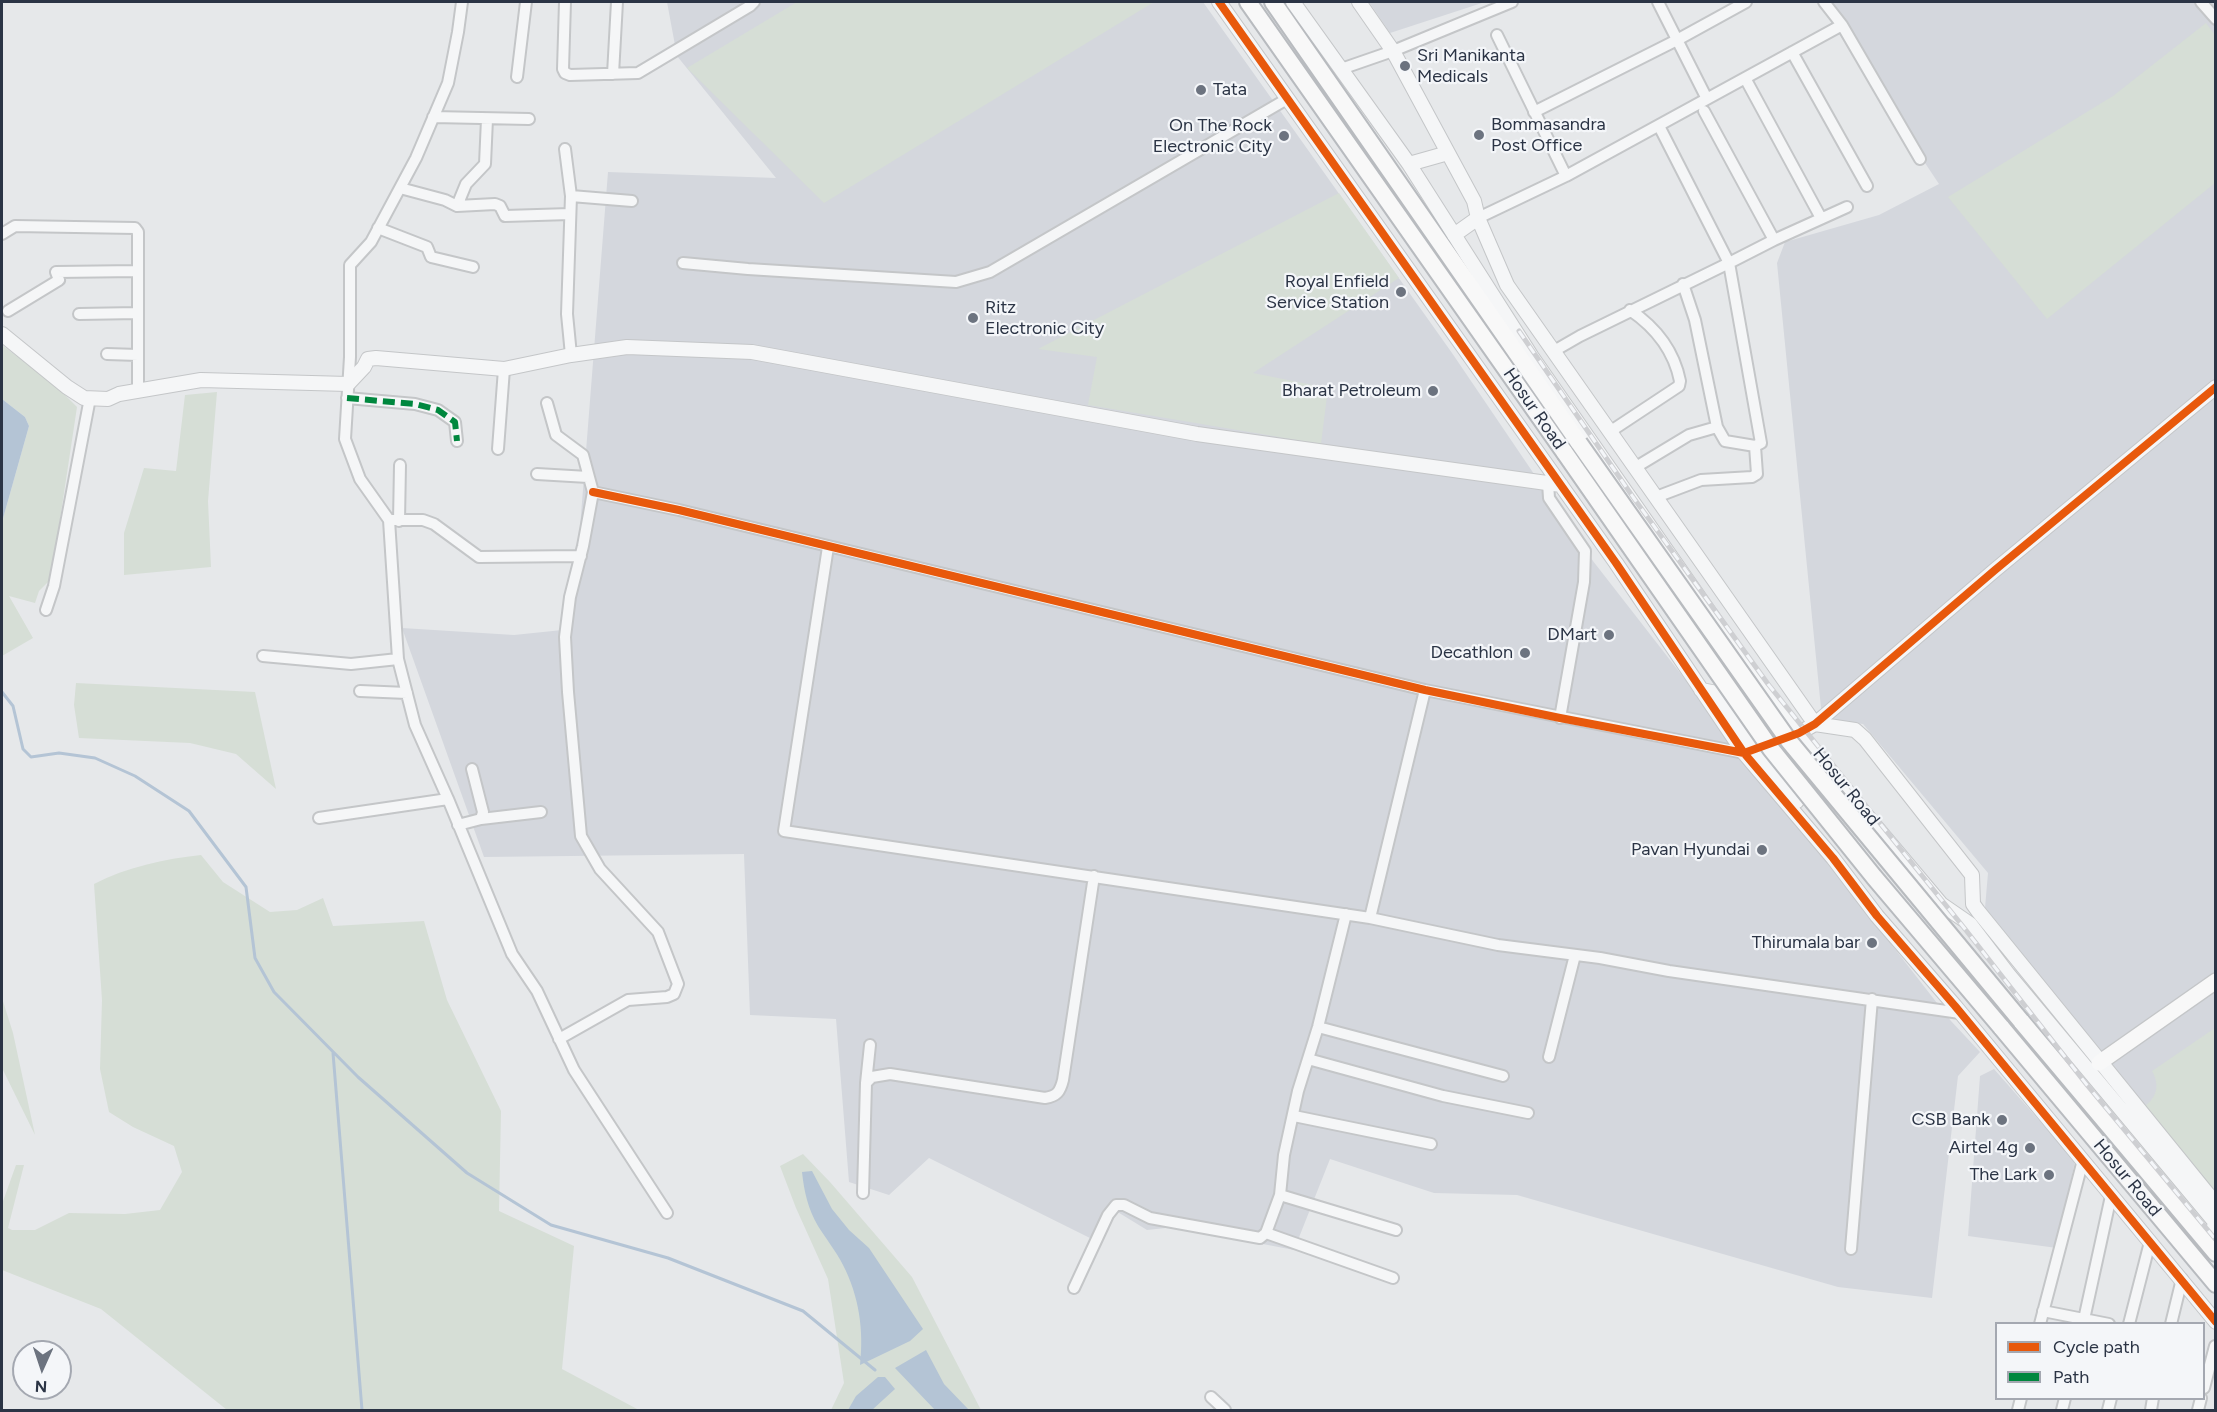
<!DOCTYPE html>
<html>
<head>
<meta charset="utf-8">
<style>
	body { margin:0 }
	#map { position:relative; width:2217px; height:1412px; overflow:hidden; background:#e6e8ea; font-family:Figtree,sans-serif }
	canvas { display:block }
	.frame { position:absolute; inset:0; border:3px solid #2b3445; pointer-events:none }
	.legend { position:absolute; left:1995px; top:1322px; width:210px; height:78px; box-sizing:border-box; background:#f4f6f9; border:2px solid #a4a8b1; margin:0; padding:8px 10px; list-style:none; font-size:18px; color:#2b3445 }
	.legend li { display:flex; align-items:center; gap:12px; height:30px }
	.legend b { width:30px; border:2px solid #a4a8b1 }
	.north { position:absolute; left:12px; top:1340px; width:60px; height:60px; box-sizing:border-box; background:#f4f6f9; border:2px solid #a4a8b1; border-radius:50%; rotate:183deg; font-size:16px; font-weight:700; line-height:24px; text-align:center; color:#2b3445 }
	.north::after { content:''; display:block; margin:auto; width:21px; height:27px; background:#6c737f; clip-path:polygon(50% 0,100% 100%,50% 72%,0 100%) }
</style>
</head>
<body>
<div id="map">
<canvas width="2217" height="1412"></canvas>
<div class="frame"></div>
<ul class="legend">
<li><b style="height:8px;background:#e8590c"></b>Cycle path</li>
<li><b style="height:8px;background:#00873e"></b>Path</li>
</ul>
<div class="north">N</div>
</div>
<script>
const ctx = document.querySelector('canvas').getContext('2d');
ctx.lineJoin = 'round';
function fill(path, color) { ctx.fillStyle = color; ctx.fill(path, 'evenodd'); }
function strokePath(path, color, width, dash) { ctx.strokeStyle = color; ctx.lineWidth = width; ctx.lineCap = dash ? 'butt' : 'round'; ctx.setLineDash(dash || []); ctx.stroke(path); }
function drawText(font, color, halo, rows, align = 'center') {
  ctx.font = font + ' Figtree,sans-serif'; ctx.lineWidth = 4.5; ctx.setLineDash([]); ctx.textBaseline = 'middle'; ctx.strokeStyle = halo; ctx.fillStyle = color; for (const [text, x, y, turn = 0] of rows) {
    ctx.save(); ctx.translate(x, y); ctx.rotate((+turn || 0) * Math.PI / 180); ctx.textAlign = isNaN(turn) ? turn : align; if (halo) ctx.strokeText(text, 0, 0); ctx.fillText(text, 0, 0); ctx.restore();
  }
}
fill(new Path2D(`
	M667 2H1203L1452 353 1593 561 1951 1021 1980 1052 1958 1076 1932 1298 1838 1287 1517 1195 1434 1193 1330 1159 1294 1250 1175 1227 1147 1230 1116 1211 1098 1242 929 1158 889 1195 849 1182 836 1019 750 1015 744 854 484 857 402 628 514 635 572 629 608 172 776 178 677 56Z
	M1369 2H1485L1390 33Z
	M1818 2H2215V1193L1985 908 1988 873 1863 724 1835 721 1821 708 1777 263 1785 242 1879 215 1939 184Z
	M1994 1069 2075 1161 2057 1248 1968 1236 1980 1076Z`), '#d4d7dd');
fill(new Path2D(`
	M797 2H1154L824 203 687 68Z
	M2206 23 2215 35V183L2047 319 1948 197 2113 96Z
	M1339 193 1399 278 1253 373 1328 388 1321 444 1088 405 1097 357 1038 349Z
	M2 345 56 386 77 407 59 526 49 581 39 591 35 603 9 596 33 638 2 656V522L29 426 25 417 2 399Z
	M217 392 208 501 211 567 124 575V533L144 468 176 471 185 395Z
	M76 683 255 692 276 789 236 754 190 743 79 738 74 705Z
	M201 855 223 882 270 912 297 910 323 898 333 926 424 921 447 1000 501 1111 499 1211 574 1246 562 1369 639 1410H227L101 1309 2 1270V1204L16 1165H24L8 1228 12 1230H35L69 1213 125 1214 160 1210 182 1172 174 1146 133 1127 109 1112 100 1069 102 1000 94 884C127 867 164 859 201 855Z
	M2 998 13 1033 35 1135 2 1068Z
	M2215 1028V1187L2213 1190 2145 1106C2157 1097 2160 1085 2152 1071Z
	M803 1154 830 1182 912 1277 981 1410H831L844 1383 828 1279 796 1208 780 1166Z`), '#d6ded6');
fill(new Path2D(`
	M2 399 25 417 29 426 2 522Z
	M812 1171 832 1209 849 1230 869 1248 923 1329 910 1341 860 1365C864 1330 859 1296 843 1265 836 1251 826 1239 818 1226 808 1209 804 1191 802 1172Z
	M926 1350 944 1384 969 1410H935L895 1368Z
	M878 1377H885L895 1389 872 1410H848L856 1396Z`), '#b4c4d5');
strokePath(new Path2D(`
	M2 692 13 706 23 749 31 757 59 753 95 758 135 776 189 811 246 887 255 958 274 992 358 1077 467 1173 551 1225 668 1258 803 1311 875 1370
	M333 1053 362 1410`), '#b4c4d5', 3);
const minor = new Path2D(`
	M462 2 458 32 448 83 416 158 371 242 350 265V357L345 439 360 479 389 520 398 659 415 725 448 799 512 954 537 991 574 1070 667 1213
	M565 2 563 69 565 73 570 75 638 73 750 6 754 2
	M1658 2 1707 99
	M1824 2 1842 25
	M2201 2 2216 19
	M1497 35 1566 176
	M1792 52 1867 186
	M1341 69 1393 51 1512 2
	M613 74 617 2
	M517 77 526 2
	M1745 78 1821 218
	M1704 111 1774 240 1847 207
	M1534 112 1677 40 1746 2
	M433 117 529 119
	M565 149 571 196 567 314 571 355
	M400 188 445 200 457 206 495 204 500 206 505 216 570 214
	M571 196 632 201
	M457 206 466 184 485 164 487 119
	M1478 218 1566 176 1842 25 1920 159
	M378 228 427 247 431 257 473 267
	M2 234 15 226 135 228 138 232V391
	M683 263 748 269 956 282 990 272 1287 99
	M1683 284 1695 320 1717 427 1725 441 1755 446 1761 443 1729 263 1774 240
	M8 311 59 280 56 272 138 271
	M79 314 138 313
	M1554 351 1580 336 1729 263 1659 126
	M107 354 138 355
	M347 398 415 404 438 410 455 422 457 441
	M547 403 556 435 583 455 593 492 583 546 570 597 565 637 568 692 581 836 600 869 658 932 678 984 674 994 667 997 628 1000 559 1039
	M1611 431 1679 386 1680 381C1674 351 1655 327 1630 310
	M498 449 504 369
	M1636 467 1689 435 1717 427
	M537 474 588 477
	M1548 483 1549 498 1585 551 1584 582 1560 718
	M593 492 679 510 1425 690 1744 753
	M1656 497 1701 480 1752 477 1757 474 1755 446
	M389 520H423L434 524 479 557 581 556
	M399 521 400 465
	M828 547 784 831 1370 918 1498 945 1600 958 1669 971 1960 1013
	M46 610 54 586 90 398
	M263 656 351 664 398 659
	M360 691 407 693
	M319 818 448 799
	M481 819 541 812
	M458 825 481 819 483 812 472 769
	M1370 918 1425 690
	M1318 1027 1503 1076
	M1549 1057 1575 955
	M1308 1059 1443 1096 1528 1113
	M866 1083 872 1077 890 1074 1045 1098C1057 1096 1060 1092 1063 1080L1094 876
	M1294 1116 1431 1144
	M863 1193 866 1083 870 1045
	M1280 1195 1396 1230
	M1266 1233 1393 1278
	M1851 1249 1872 999
	M1074 1288 1108 1215 1116 1205H1124L1150 1218 1260 1238 1266 1233 1280 1195 1284 1155 1298 1091 1318 1027 1346 914
	M2043 1311 2109 1324
	M2040 1324 2083 1160
	M2083 1324 2111 1196
	M2129 1324 2150 1242
	M2171 1324 2182 1279
	M2204 1388 2215 1346
	M1211 1397 1225 1410
	M2018 1410 2021 1398
	M2062 1410 2065 1398
	M2108 1410 2111 1398
	M2151 1410 2153 1398
	M2198 1410 2201 1398`);
const tertiary = new Path2D(`
	M1219 2 1616 563 1744 753 1833 858 1877 916 1955 1006 2216 1322
	M1293 2 1409 164 1532 357 1758 682 1846 791 1941 904 1970 924 2008 974 2215 1222 2210 1246
	M1359 2 1393 51 1474 201 1478 218 1507 285 1815 724 1855 730 1865 739 1972 875 1973 904 1978 911 2216 1204
	M1409 164 1448 153
	M1454 235 1478 218
	M2 334 67 387 84 398 108 399 119 394 201 380 348 384 364 367 368 359 376 358 504 369 571 355 627 347 752 352 1197 434 1561 485
	M1701 690 1717 693 1754 749 1797 801
	M1744 753 1799 733 1815 724 1995 570 2216 387`);
const secondary = new Path2D(`
	M2099 1063 2216 981`);
const trunk = new Path2D(`
	M1248 2 1565 453
	M1273 2 1579 443
	M2021 1021 2216 1253
	M2001 1027 2216 1284`);
strokePath(minor, '#c4c6c8', 14);
strokePath(tertiary, '#c4c6c8', 16);
strokePath(secondary, '#c4c6c8', 18);
strokePath(trunk, '#b8bbbf', 20);
strokePath(minor, '#f5f6f7', 10);
strokePath(tertiary, '#f5f6f7', 14);
strokePath(secondary, '#f8f8f8', 15);
strokePath(trunk, '#f8f8f8', 16);
const rail = new Path2D(`
	M1519 331 1633 497 1768 684 1965 929 2087 1085 2216 1240`);
strokePath(rail, '#cecfd2', 5);
strokePath(rail, '#f4f6f9', 3, [9]);
const trunkBridge = new Path2D(`
	M1579 443 1789 741 2021 1021
	M1565 453 1771 749 1874 877 2001 1027`);
strokePath(trunkBridge, '#b8bbbf', 20, []);
strokePath(trunkBridge, '#f8f8f8', 16);
strokePath(new Path2D(`
	M347 398 415 404 438 410 455 422 457 441`), '#00873e', 6, [12, 6]);
strokePath(new Path2D(`
	M1219 2 1616 563 1744 753 1833 858 1877 916 1955 1006 2216 1322
	M593 492 679 510 1425 690 1560 718 1744 753 1799 733 1815 724 1995 570 2216 387`), '#e8590c', 8);
for (const [x, y, r, color] of [
	[1405,66,6,"#6c737f"],
	[1201,90,6,"#6c737f"],
	[1479,135,6,"#6c737f"],
	[1284,136,6,"#6c737f"],
	[1401,292,6,"#6c737f"],
	[973,318,6,"#6c737f"],
	[1433,391,6,"#6c737f"],
	[1609,635,6,"#6c737f"],
	[1525,653,6,"#6c737f"],
	[1762,850,6,"#6c737f"],
	[1872,943,6,"#6c737f"],
	[2002,1120,6,"#6c737f"],
	[2030,1148,6,"#6c737f"],
	[2049,1175,6,"#6c737f"]
]) { const dot = new Path2D(); dot.arc(x, y, r, 0, 2 * Math.PI); ctx.fillStyle = color; ctx.fill(dot); strokePath(dot, '#f4f6f9', 2); }
drawText('18px', '#2b3445', '#f4f6f9', [
	["Sri Manikanta",1417,56,"left"],
	["Medicals",1417,77,"left"],
	["Tata",1213,90,"left"],
	["Bommasandra",1491,125,"left"],
	["Post Office",1491,146,"left"],
	["On The Rock",1272,126],
	["Electronic City",1272,147],
	["Royal Enfield",1389,282],
	["Service Station",1389,303],
	["Ritz",985,308,"left"],
	["Electronic City",985,329,"left"],
	["Bharat Petroleum",1421,391],
	["DMart",1597,635],
	["Decathlon",1513,653],
	["Pavan Hyundai",1750,850],
	["Thirumala bar",1860,943],
	["CSB Bank",1990,1120],
	["Airtel 4g",2018,1148],
	["The Lark",2037,1175]
], 'right');
drawText('18px', '#2b3445', '#f4f6f9', [
	["Hosur Road",1534,409,55],
	["Hosur Road",1846,787,51],
	["Hosur Road",2127,1178,50]
]);
</script>
</body>
</html>
